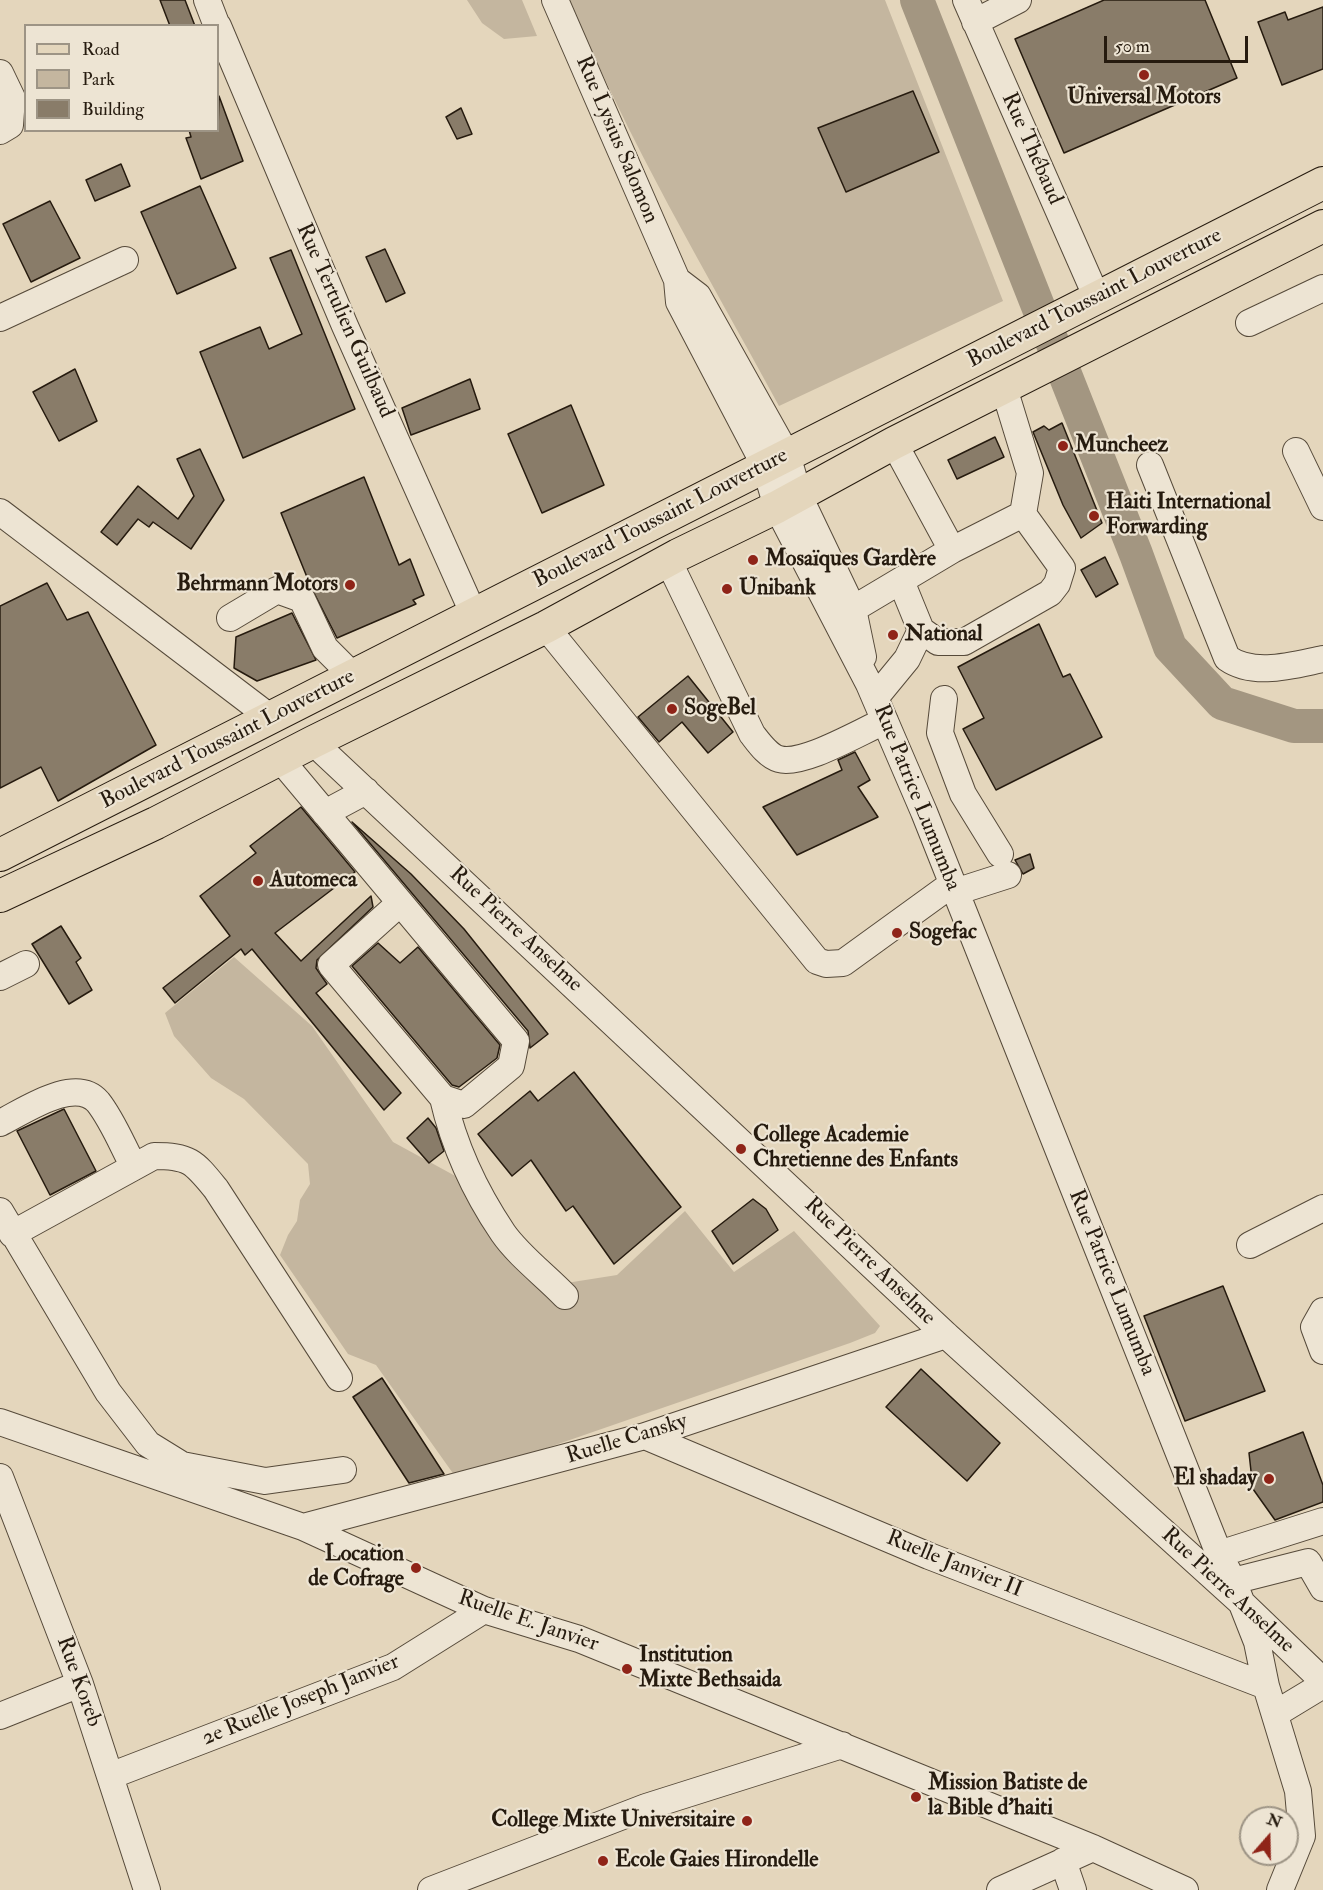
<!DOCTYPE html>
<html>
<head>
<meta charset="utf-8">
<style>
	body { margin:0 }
	#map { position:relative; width:1323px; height:1890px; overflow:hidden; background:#e4d6bc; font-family:"IM FELL Double Pica",serif }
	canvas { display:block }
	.legend { position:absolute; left:24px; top:24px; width:195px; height:108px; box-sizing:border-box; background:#ede4d3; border:2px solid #9d9485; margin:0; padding:8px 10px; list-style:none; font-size:18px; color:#261b0f }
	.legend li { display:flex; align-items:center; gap:12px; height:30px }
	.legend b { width:30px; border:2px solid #9d9485 }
	.north { position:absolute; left:1239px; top:1806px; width:60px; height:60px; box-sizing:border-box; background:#ede4d3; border:2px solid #9d9485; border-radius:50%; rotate:20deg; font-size:16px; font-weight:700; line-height:24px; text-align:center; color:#261b0f }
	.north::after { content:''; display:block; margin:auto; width:21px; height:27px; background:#8f2418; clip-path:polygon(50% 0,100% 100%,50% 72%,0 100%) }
	.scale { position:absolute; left:1104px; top:36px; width:144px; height:27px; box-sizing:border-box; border:3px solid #261b0f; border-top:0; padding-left:8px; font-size:18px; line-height:21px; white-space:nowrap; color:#261b0f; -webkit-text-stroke:4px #ede4d3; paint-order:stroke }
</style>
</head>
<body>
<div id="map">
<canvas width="1323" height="1890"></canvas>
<ul class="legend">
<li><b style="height:8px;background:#e4d6bc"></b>Road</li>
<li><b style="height:16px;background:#c4b69f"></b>Park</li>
<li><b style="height:16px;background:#897c69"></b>Building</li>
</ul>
<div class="north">N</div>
<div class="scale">50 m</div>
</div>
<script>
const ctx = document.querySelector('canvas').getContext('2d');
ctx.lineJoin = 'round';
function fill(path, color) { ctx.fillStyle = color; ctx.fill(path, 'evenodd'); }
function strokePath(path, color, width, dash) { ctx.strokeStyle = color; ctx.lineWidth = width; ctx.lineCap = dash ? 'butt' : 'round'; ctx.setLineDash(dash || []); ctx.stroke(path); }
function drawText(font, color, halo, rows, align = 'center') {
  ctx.font = font + ' "IM FELL Double Pica",serif'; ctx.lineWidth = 4.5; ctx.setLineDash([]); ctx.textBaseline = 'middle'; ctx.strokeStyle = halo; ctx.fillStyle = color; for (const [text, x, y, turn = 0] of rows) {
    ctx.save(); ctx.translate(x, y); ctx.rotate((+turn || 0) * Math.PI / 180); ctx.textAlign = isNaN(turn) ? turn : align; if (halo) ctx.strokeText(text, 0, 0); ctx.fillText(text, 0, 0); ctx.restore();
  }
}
fill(new Path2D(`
	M467 0H522L537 36 504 39 482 23Z
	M570 0H885L1003 301 779 406C707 273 627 140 570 0Z
	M234 957 312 1026 393 1142 459 1178 541 1287 617 1275 685 1211 734 1272 794 1231 880 1326 875 1333 850 1343 457 1479 376 1365 348 1354 280 1255 288 1235 297 1221 300 1200 310 1184 308 1164 244 1099 211 1078 174 1036 165 1013Z`), '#c4b69f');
strokePath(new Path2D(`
	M917 0 1136 554 1170 647 1222 703 1294 726H1323`), '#a39681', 34);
const building = new Path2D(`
	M160 0H185L195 26H170Z
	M1104 0H1205L1237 78 1064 153 1015 39Z
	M1323 7V69L1282 85 1258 22 1285 12 1288 20Z
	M913 91 939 152 846 192 818 128Z
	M219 96 243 161 201 179 186 138 191 137 189 130H218Z
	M461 108 472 134 457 139 446 117Z
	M121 164 130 186 95 201 86 180Z
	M200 186 236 268 177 294 141 212Z
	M50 201 80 258 31 282 3 224Z
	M385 249 405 293 386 302 366 257Z
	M291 250 355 409 243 458 200 352 260 327 269 349 302 334 270 258Z
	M75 369 97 421 59 441 33 392Z
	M470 379 480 409 411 435 402 408Z
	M571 405 604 485 542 513 508 434Z
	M1062 423 1102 523 1081 538 1063 505 1033 432 1044 426 1049 430Z
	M995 437 1004 457 957 479 948 460Z
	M200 449 224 500 191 549 153 522 149 527 138 519 117 545 101 532 138 486 178 519 194 496 177 459Z
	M364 477 399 565 410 559 424 595 413 600 416 604 337 638 311 587 281 513Z
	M1105 557 1118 584 1096 597 1081 570Z
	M47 583 67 620 88 612 156 745 58 801 41 767 0 788V606Z
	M292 613 316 660 257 681 234 668 236 637Z
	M1039 624 1063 677 1070 674 1102 737 996 790 963 729 984 718 958 667Z
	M688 676 733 732 708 753 682 722 659 742 638 717Z
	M855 752 870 780 858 787 878 817 797 855 763 807 842 770 838 760Z
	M301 807 355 872 275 933 301 961 371 896 373 907 317 960 316 968 327 984 316 993 401 1093 384 1110 252 949 245 955 241 949 175 1003 163 988 230 936 200 896 256 853 250 846Z
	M352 822 411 874 464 929 548 1034 530 1048 528 1031Z
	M1030 854 1034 868 1023 874 1015 860Z
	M61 926 81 958 76 962 92 990 69 1004 32 944Z
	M378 943 400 963 418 947 500 1045 497 1058 459 1087 452 1085 352 966Z
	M574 1072 681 1207 614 1264 573 1206 566 1211 531 1160 512 1176 478 1134 530 1091 538 1101Z
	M64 1109 96 1171 50 1195 17 1131Z
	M428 1118 436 1128 444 1151 429 1163 407 1138Z
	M753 1199 766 1209 778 1230 733 1264 712 1231Z
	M1223 1286 1265 1391 1185 1421 1144 1316Z
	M921 1369 1000 1443 967 1481 886 1407Z
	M382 1378 444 1474 409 1483 353 1397Z
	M1303 1432 1323 1485V1502L1275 1520 1253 1489 1249 1453Z`);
fill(building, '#897c69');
strokePath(building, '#261b0f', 1.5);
const minor = new Path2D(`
	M207 0 217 26
	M555 0 677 280 679 302 765 466 777 507 869 684 924 812 1219 1554 1233 1581 1257 1642 1266 1686 1298 1791 1302 1836 1280 1890
	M966 0 1097 298
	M975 22 1018 0
	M218 26 345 326 474 615
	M0 73 12 98 10 125 0 131
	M677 280 698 296 787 455 799 496 853 609 863 657
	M0 318 125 260
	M1249 323 1323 288
	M894 443 952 550
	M1296 451 1323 507
	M1150 465 1227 658C1254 677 1293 665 1323 659
	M0 512 271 718
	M668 560 752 734C759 743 768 756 779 759 803 766 861 731 885 721
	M901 581 921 630 938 642H964L1050 593 1057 584 1062 568 1023 514
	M853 609 952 550 1023 514 1030 473 1004 388
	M230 618 277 590 302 599 325 648 353 676
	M546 627 817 961 826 964 843 963 952 884
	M875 698 907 659 921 630
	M944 699 940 733 963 794 1000 854
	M313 742 946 1335 1243 1604 1323 1681
	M280 759 516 1041 511 1066 464 1105 443 1098 331 965 400 903
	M325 813 366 791
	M955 892 1008 875
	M0 977 26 964
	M443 1098C454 1146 476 1193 503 1233 519 1256 546 1276 565 1296
	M0 1123C23 1112 75 1075 98 1102 113 1121 123 1147 134 1167
	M0 1211 108 1392 148 1444 182 1465 265 1481 343 1470
	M12 1234 154 1156C190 1156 194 1162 216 1189L339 1378
	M1250 1245 1323 1208
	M1323 1311 1314 1327 1323 1351
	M0 1422 303 1527 484 1610 579 1639 1093 1848 1185 1890
	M645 1436 929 1556 1266 1686
	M0 1477 80 1684 147 1890
	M303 1527 645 1436 946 1335
	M1219 1554 1323 1521
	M1233 1581 1308 1562 1323 1588
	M1275 1714 1323 1685
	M0 1716 80 1684
	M110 1776 393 1667 484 1610
	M1063 1861 1073 1890
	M431 1890 646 1807 842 1745
	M1000 1890 1093 1848`);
const major = new Path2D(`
	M0 855 1323 183
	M0 896 156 823 313 742 546 627 678 555 777 507 894 443 1323 226`);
strokePath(minor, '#564a3a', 28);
strokePath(major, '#261b0f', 34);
strokePath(minor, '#ede4d3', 26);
strokePath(major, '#e4d6bc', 32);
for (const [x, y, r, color] of [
	[1144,75,6,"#8f2418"],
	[1063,446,6,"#8f2418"],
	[1094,516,6,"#8f2418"],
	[753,560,6,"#8f2418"],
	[350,585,6,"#8f2418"],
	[727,589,6,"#8f2418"],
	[893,635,6,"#8f2418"],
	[672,709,6,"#8f2418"],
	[258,881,6,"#8f2418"],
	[897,933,6,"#8f2418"],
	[741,1149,6,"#8f2418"],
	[1269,1479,6,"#8f2418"],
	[416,1568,6,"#8f2418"],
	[627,1669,6,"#8f2418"],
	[916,1797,6,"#8f2418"],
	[747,1821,6,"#8f2418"],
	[603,1861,6,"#8f2418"]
]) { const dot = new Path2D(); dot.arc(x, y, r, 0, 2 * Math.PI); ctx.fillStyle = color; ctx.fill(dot); strokePath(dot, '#ede4d3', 2); }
drawText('bold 22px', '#261b0f', '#ede4d3', [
	["Universal Motors",1144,98,"center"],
	["Muncheez",1075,446],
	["Haiti International",1106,503],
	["Forwarding",1106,528],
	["Mosaïques Gardère",765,560],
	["Behrmann Motors",338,585,"right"],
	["Unibank",739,589],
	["National",905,635],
	["SogeBel",684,709],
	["Automeca",270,881],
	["Sogefac",909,933],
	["College Academie",753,1136],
	["Chretienne des Enfants",753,1161],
	["El shaday",1257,1479,"right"],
	["Location",404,1555,"right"],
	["de Cofrage",404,1580,"right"],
	["Institution",639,1656],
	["Mixte Bethsaida",639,1681],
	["Mission Batiste de",928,1784],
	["la Bible d'haiti",928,1809],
	["College Mixte Universitaire",735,1821,"right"],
	["Ecole Gaies Hirondelle",615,1861]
], 'left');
drawText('22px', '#261b0f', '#ede4d3', [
	["Rue Lysius Salomon",616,140,67],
	["Rue Thébaud",1031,149,66],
	["Boulevard Toussaint Louverture",1095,299,-27],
	["Rue Tertulien Guilbaud",344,321,66],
	["Boulevard Toussaint Louverture",661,519,-27],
	["Boulevard Toussaint Louverture",228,740,-27],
	["Rue Patrice Lumumba",916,798,68],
	["Rue Pierre Anselme",515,930,43],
	["Rue Pierre Anselme",869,1262,44],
	["Rue Patrice Lumumba",1111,1283,68],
	["Ruelle Cansky",627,1440,-17],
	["Ruelle Janvier II",954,1565,22],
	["Rue Pierre Anselme",1227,1591,43],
	["Ruelle E. Janvier",528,1622,19],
	["Rue Koreb",78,1682,70],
	["2e Ruelle Joseph Janvier",301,1701,-22]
]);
</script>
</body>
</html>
